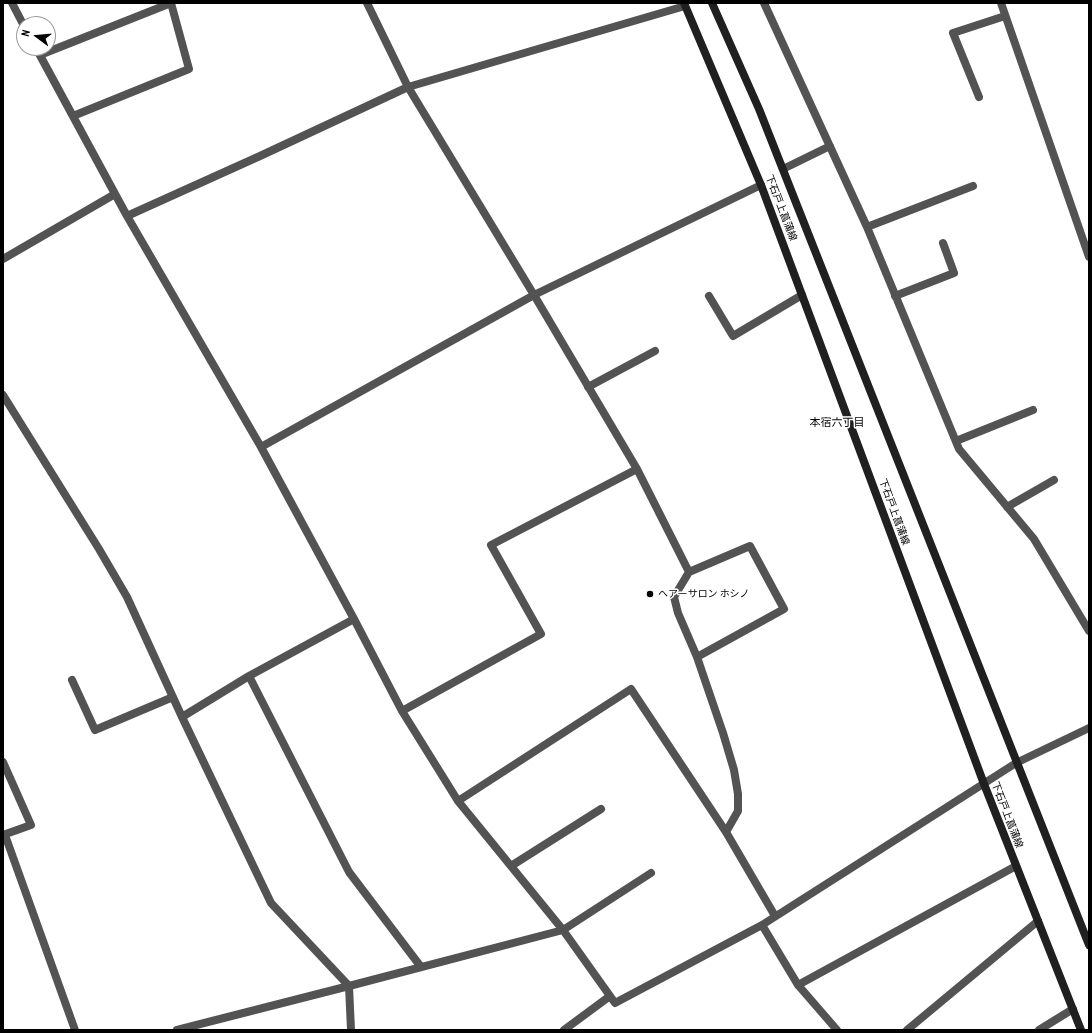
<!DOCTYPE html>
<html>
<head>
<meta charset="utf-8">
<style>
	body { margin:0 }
	#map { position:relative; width:1092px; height:1033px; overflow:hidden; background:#fff; font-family:"PT Sans Narrow",sans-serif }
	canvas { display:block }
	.frame { position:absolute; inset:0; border:4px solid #000; pointer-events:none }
	.north { position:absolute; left:16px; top:16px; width:40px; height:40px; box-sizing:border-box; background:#fff; border:1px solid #999; border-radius:50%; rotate:286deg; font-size:11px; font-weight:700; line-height:16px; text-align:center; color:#000 }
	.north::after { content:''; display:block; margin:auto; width:14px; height:18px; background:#000; clip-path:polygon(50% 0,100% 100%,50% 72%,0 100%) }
</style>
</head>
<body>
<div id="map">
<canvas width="1092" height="1033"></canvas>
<div class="frame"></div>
<div class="north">N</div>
</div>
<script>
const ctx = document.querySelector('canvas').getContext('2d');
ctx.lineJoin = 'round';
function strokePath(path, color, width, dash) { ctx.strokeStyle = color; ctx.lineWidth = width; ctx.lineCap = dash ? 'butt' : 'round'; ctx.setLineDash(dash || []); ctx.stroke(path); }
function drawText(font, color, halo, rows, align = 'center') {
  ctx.font = font + ' "PT Sans Narrow","Noto Sans JP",sans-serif'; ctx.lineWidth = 3; ctx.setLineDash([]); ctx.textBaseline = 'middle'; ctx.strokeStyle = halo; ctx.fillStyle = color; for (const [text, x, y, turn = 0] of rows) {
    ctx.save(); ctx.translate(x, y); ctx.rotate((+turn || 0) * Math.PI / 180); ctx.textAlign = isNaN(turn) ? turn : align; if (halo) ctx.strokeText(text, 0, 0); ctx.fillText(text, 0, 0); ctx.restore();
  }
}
strokePath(new Path2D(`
	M12 3 24 26
	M367 3 408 87 534 295 637 469 689 572
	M764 3 867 227 959 449 1034 539 1089 631
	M1001 3 1089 257
	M36 48 127 216 261 447 354 619 402 711 458 801 563 930 615 1003 762 925 1016 763 1089 728
	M40 55 171 3
	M979 97 953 33 1005 16
	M73 116 189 69 171 3
	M783 169 830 146
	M127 216 260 156 408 87 685 6
	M867 227 973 186
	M3 259 115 194
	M709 296 733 336 802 295
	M895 296 954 273 943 243
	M588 387 655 351
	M3 395 99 549 127 597 182 717 271 903 349 986 351 1030
	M956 441 1033 410
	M261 447 534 295 761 185
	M1007 507 1054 480
	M697 657 784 609 750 546 689 572 674 597 678 613 697 657 723 733 734 770 738 794V811L726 832
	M249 676 349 872 421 967
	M72 680 95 730 173 697
	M402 711 541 634 491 545 637 469
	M182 717 249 676 354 619
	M3 762 31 825 3 835
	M458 801 631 689 726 832 775 916
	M5 835 75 1030
	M511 866 601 809
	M762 925 798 985 837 1030
	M798 985 1016 866
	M177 1030 349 986 563 930 651 873
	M564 1030 610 996
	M907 1030 1038 921
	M1039 1030 1073 1009`), '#535353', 8);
strokePath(new Path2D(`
	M684 3 761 185 984 784 1081 1030
	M712 3 759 109 1089 945`), '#202020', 8);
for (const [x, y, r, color] of [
	[650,594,4,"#000"]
]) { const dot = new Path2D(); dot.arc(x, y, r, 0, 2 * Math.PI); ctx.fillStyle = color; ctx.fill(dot); strokePath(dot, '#fff', 1.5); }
drawText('10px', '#000', '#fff', [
	["下石戸上菖蒲線",781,208,69],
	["下石戸上菖蒲線",894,512,70],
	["下石戸上菖蒲線",1007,815,69]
]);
drawText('10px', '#000', '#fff', [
	["ヘアーサロン ホシノ",658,594]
], 'left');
drawText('11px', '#000', '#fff', [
	["本宿六丁目",837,423]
]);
</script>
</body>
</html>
